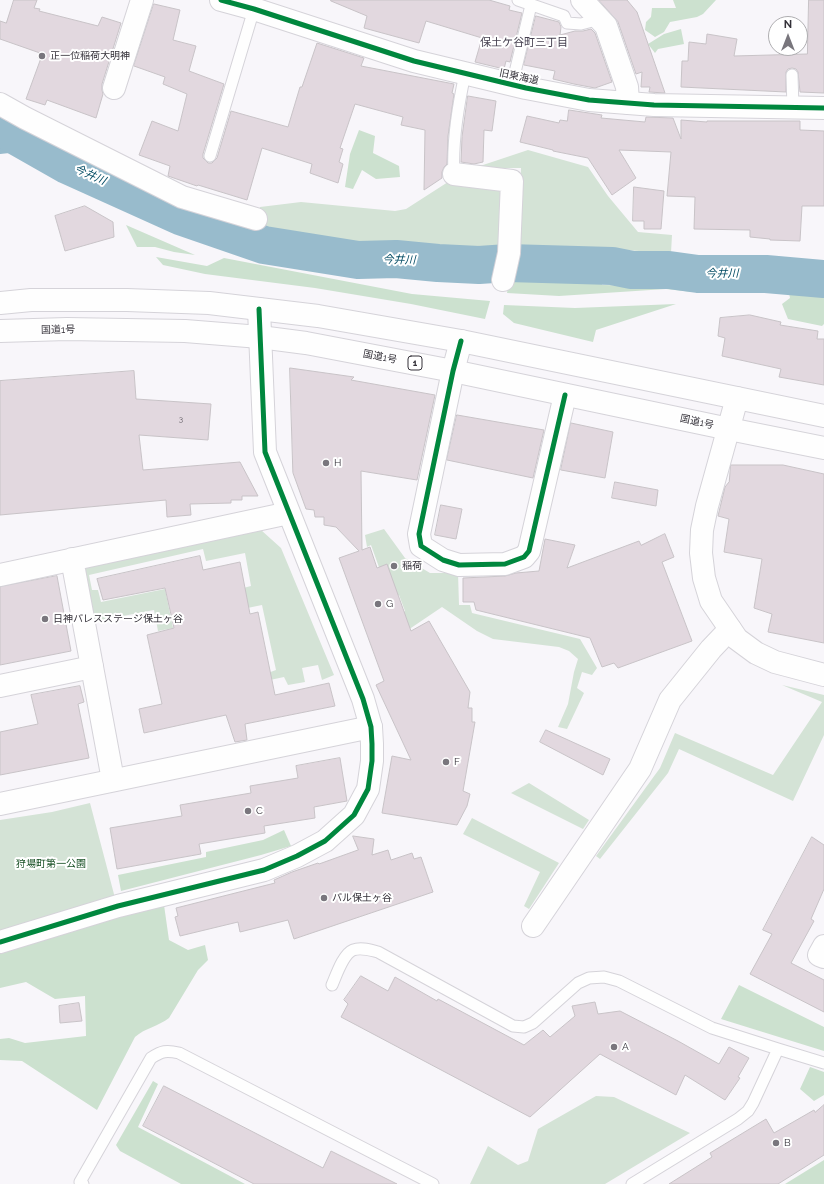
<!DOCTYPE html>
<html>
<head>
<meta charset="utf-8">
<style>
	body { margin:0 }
	#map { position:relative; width:824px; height:1184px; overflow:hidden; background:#f8f6fa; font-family:Raleway,sans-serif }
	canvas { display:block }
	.north { position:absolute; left:768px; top:16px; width:40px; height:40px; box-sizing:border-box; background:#fff; border:1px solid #aeadb0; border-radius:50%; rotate:0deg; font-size:11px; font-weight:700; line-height:16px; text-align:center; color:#343139 }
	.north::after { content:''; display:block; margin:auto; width:14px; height:18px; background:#79767d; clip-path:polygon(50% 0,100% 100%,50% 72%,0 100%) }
</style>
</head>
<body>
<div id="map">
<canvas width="824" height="1184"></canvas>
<div class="north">N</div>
</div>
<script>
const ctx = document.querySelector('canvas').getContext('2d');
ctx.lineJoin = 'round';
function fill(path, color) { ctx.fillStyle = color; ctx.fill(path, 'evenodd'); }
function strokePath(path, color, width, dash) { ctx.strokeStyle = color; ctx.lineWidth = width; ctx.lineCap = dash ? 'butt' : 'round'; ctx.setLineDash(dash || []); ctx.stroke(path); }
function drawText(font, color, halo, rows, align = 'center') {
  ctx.font = font + ' Raleway,"Noto Sans JP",sans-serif'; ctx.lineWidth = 4; ctx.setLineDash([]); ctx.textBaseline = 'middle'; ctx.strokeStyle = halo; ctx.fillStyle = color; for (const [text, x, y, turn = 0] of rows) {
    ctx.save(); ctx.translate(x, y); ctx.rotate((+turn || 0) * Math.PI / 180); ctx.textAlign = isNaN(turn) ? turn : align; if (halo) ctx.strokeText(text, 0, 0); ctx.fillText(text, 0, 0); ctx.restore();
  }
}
fill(new Path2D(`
	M528 150 588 167 608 196 638 232 672 235 671 253 607 249 603 256 518 252 521 168H474Z
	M448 182 483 183 505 192 498 254 362 243 309 238 254 228 260 207 301 202 395 211 406 209Z
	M384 529 405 558 430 573H458L459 605H470L472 613 580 639 597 668 592 675 582 672 577 688 584 693 567 729 558 727 568 704 574 672 578 659 569 651 559 647 493 639 477 631 442 607 405 632 399 615 405 611 399 595H389L371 545 367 547 365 535Z
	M261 530 281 548 334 675 322 680 318 665 302 668 305 682 288 685 284 677 256 683 254 678 276 670 262 605 228 612 188 602 251 586 245 553 206 561 203 549 89 575 92 590H98L101 602 165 589 173 628 158 631 154 610 92 622 82 574 90 562Z
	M782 685 824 695V735L793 801 679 749 668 773 600 859 596 856 660 768 675 733 773 775 822 702Z
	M529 783 589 820 583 829 511 793Z
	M90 803 115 898 0 931V820L52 812Z
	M472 818 559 863 529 909 524 906 540 872 463 834Z
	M596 1096 614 1097 690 1133 605 1184H470L488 1146 518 1165 528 1161 538 1129Z`), '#d4e3d6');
fill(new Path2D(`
	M673 0H716L703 14 697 17 670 22 664 32 655 37 645 30 646 22 651 17 652 8H676Z
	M681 29 684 44 658 49 655 53 648 44 664 34Z
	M359 130 375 136 373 153 399 166 400 177 376 179 362 170 353 189 345 187 350 154Z
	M126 225 195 255 174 252 155 247H137Z
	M156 257 207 266 224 258 412 294 490 301 485 319 411 304 315 288 205 274 163 265Z
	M510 276 601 278 602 285 720 287 692 292 666 289 559 296 507 293Z
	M816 285 824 288V324L822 326 788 319 782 304 790 298 788 288Z
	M676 304 596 330 593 342 514 323 503 314 504 305 575 308Z
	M284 830 291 846 261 855 121 891 118 875 206 857V852L263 840Z
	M164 905 169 940 188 950 205 945 208 960 198 970 169 1018C159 1026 145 1028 135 1037L97 1110 22 1061 0 1060V1039L9 1038 25 1043 86 1036 85 996 55 999 26 982 0 988V953L127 913Z
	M739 985 824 1027V1051L721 1019Z
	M810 1067 824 1072V1095L814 1101 800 1089Z
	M153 1081 158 1084 138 1127 245 1184H181L120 1151 116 1145Z
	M824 1160V1184H785Z`), '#cce1cf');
strokePath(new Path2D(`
	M0 151 36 147`), '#98bbcc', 6);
strokePath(new Path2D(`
	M0 127 67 165 180 216 264 245 358 260 396 259 438 263 479 265 508 263 612 266 632 270H669L698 274H766L824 279`), '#98bbcc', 38);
const building = new Path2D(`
	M14 0H37L34 8 40 9 39 11 98 26 102 17 121 23 102 84V90L103 94 96 118 47 100 45 105 26 99 41 58H38L40 53 0 39V21L6 23Z
	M331 0H489L510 6 509 10 522 13 510 62 506 61 504 69 475 62 482 38 426 21 419 43 364 28 367 16 331 1Z
	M599 0H627L637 12 665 93 649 92 650 87H641L642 72 636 74 618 22Z
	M809 0H824V93L800 92 798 72 796 69 792 68 788 69 786 72V92L681 87 682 61H688L689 42 706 44 707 34 737 39 734 56 807 54Z
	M154 4 180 10 173 40 196 46 189 71 224 84 203 154V158L208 163H212L217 158 231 111 288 127 300 87H302L317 43 364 58 361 66 454 84 452 93 454 94 448 136 447 164 444 167 442 172V178L424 190 425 130 401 125 403 117 355 104 340 148 343 149 339 162 343 164 338 183 310 173 312 164 262 148 247 200 198 185 197 186 168 176 170 166 139 155 152 121 178 131 187 94 163 84 165 77 134 66Z
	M536 16 559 22 561 27 560 35 575 31H583L591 29 595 33 612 82 595 88 574 84 553 79 555 71 524 65Z
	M468 96 496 101 492 131 484 130 483 162 474 164 461 162 462 137Z
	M569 110 602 115 601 118 645 122 646 117 673 118 681 139V120L707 122V121H800V130L824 131V206H802L800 241 770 240V239L750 237V230L694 229 695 197 667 196 671 152 619 150 636 178 612 195 588 158 553 151V150L520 142 527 116 559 123 560 120 567 121Z
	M634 187 664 191 661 229H644V221H633Z
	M85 206 113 222 114 237 65 251 55 216Z
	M750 315 781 322 780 325 818 331 817 339H824V385L779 377 781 369 722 356 725 338 718 336 720 318Z
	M290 368 354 377 351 380 435 395 417 480 361 471 362 550 370 547 377 568 387 564 411 631 429 621 470 692 468 708H472V722H475L463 791 470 794 467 806 457 825 382 813 392 756 411 760 376 685 384 681 339 558 359 551 336 527 324 525V517H315L314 510 306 509 293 473Z
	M134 371 136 399 211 404 208 440 139 435 143 470 240 462 258 496H242V500H231V503L190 504 191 515 167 517 166 500 0 515V381Z
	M457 415 544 430 533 478 447 460Z
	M571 423 613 432 605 478 561 470Z
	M731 465H783L824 474V643L768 632 772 614 754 608 762 559 724 552 729 519 718 516 725 487 729 482Z
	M615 482 658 490 656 506 612 498Z
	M441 505 462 509 456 539 435 535Z
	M665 534 674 557 662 562 692 641 618 668 614 663 602 667 590 638 476 610 474 602H463V578L505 576 516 573 539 571 545 539 575 545 567 568 639 541 641 545Z
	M200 556 203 570 240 562 250 614 258 612 275 695 329 683 335 706 245 724 247 740 235 742 226 715 144 733 139 709 162 704 147 635 174 628 165 588 103 600 97 579Z
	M57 576 71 651 0 665V587Z
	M80 686 84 702 78 704 89 758 0 775V732L38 724 31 695Z
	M546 730 610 759 603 775 540 742Z
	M340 758 347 801 314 807 315 818 264 826 265 833 199 844 201 854 117 869 110 828 182 816 180 805 251 793 250 786 298 778 296 766Z
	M353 836 374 839 372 855 388 850 391 860 412 853 414 859 421 857 433 892 294 939 288 920 240 932 238 922 180 936 175 917 178 916 176 908 275 883 274 880 292 872 318 863 319 864 358 850Z
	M812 837 824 845V889L811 919 814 921 791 963 824 980V1012L750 974 772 934 763 930Z
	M361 976 388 991 395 977 437 1001 438 999 524 1045 543 1030 550 1037 575 1016 572 1006 595 1002 598 1014 620 1011 678 1041 719 1064 729 1047 749 1058 738 1077 740 1078 725 1100 685 1075 676 1095 600 1054 530 1117 341 1017 348 1004 344 1000Z
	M79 1003 82 1021 60 1023 59 1006Z
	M164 1086 323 1168 331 1151 397 1184H254L143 1126Z
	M824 1105V1155L778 1184H669L712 1157 710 1153 766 1119 774 1133 814 1110 815 1112Z`);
fill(building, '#e2d8df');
strokePath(building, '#c8c3c7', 1);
const lane = new Path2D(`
	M518 0 564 16 567 23 581 24 600 19
	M792 75 793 108
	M512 85 531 5
	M210 156 254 9
	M454 174C452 141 458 106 465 74
	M332 985C336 976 343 954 353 950 361 947 370 950 378 952L513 1026 524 1027 533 1023 578 983 589 978 604 977 619 981 712 1028 778 1049 824 1063
	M83 1184 80 1182 151 1058C162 1051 166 1050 179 1053L433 1184
	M632 1184 738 1119 748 1111 753 1103 778 1049`);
const street = new Path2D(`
	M582 0 606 26 627 87 628 103
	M114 88 142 0
	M0 104 25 118 182 197 256 219
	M454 174 512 181 509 253 503 280
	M461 341 453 371 419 534 421 546 443 560 459 565 505 564 524 557 529 551 565 395
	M72 559 113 780
	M0 575 289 513
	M533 926 640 769 670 700 711 649 730 629
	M0 942 118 906 264 870 297 856 325 841 354 815 368 789 372 761V744L371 727 363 699 265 452 259 309
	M824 946 819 955 824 957`);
const secondary = new Path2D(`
	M221 0 254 9 414 61 526 88 589 100 654 105 824 108
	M737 398 707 506 702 530 701 553 704 578 711 601 737 639 756 653 775 662 824 675
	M0 686 92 667
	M0 804 371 727`);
const highway = new Path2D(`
	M0 303 31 300H127L209 303 318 316 461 341 824 416
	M0 331 67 329 185 331 260 337 306 343 453 371 729 429 824 448`);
strokePath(lane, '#d5d3d9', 13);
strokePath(street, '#d5d3d9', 24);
strokePath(secondary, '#d5d3d9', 24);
strokePath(highway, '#d5d3d9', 24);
strokePath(lane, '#fefefe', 11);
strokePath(street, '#fefefe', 22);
strokePath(secondary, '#fefefe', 22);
strokePath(highway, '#fefefe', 22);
strokePath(new Path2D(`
	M221 0 254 9 414 61 526 88 589 100 654 105 824 108
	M461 341 453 371 419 534 421 546 443 560 459 565 505 564 524 557 529 551 565 395
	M0 942 118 906 264 870 297 856 325 841 354 815 368 789 372 761V744L371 727 363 699 265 452 259 309`), '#00873e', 5);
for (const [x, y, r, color] of [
	[42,56,4,"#79767d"],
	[326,463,4,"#79767d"],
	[394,566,4,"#79767d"],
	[378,604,4,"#79767d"],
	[45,619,4,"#79767d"],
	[446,762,4,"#79767d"],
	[248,811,4,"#79767d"],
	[324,898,4,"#79767d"],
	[614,1047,4,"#79767d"],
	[776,1143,4,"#79767d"]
]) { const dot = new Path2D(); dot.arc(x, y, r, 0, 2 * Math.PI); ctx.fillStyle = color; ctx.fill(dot); strokePath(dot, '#fff', 1.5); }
drawText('8px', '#605b62', null, [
	["3",181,420]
]);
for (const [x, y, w] of [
	[415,363,14]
]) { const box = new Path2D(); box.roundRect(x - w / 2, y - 7, w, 14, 3); ctx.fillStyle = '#fff'; ctx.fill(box); strokePath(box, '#343139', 1); }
drawText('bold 9px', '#343139', null, [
	["1",415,363]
]);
drawText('10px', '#343139', '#fff', [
	["正一位稲荷大明神",50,56],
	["H",334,463],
	["稲荷",402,566],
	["G",386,604],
	["日神パレスステージ保土ヶ谷",53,619],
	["F",454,762],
	["C",256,811],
	["パル保土ヶ谷",332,898],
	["A",622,1047],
	["B",784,1143]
], 'left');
drawText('10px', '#343139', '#fff', [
	["旧東海道",519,77,12],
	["国道1号",58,330,-1],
	["国道1号",380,357,11],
	["国道1号",697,422,12]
]);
drawText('10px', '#144d21', '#fff', [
	["狩場町第一公園",51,864]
]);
drawText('11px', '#443f4e', '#fff', [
	["保土ケ谷町三丁目",524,43]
]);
drawText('italic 11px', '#034c64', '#fff', [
	["今井川",90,175,24],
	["今井川",399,260,1],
	["今井川",722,274]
]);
</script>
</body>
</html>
